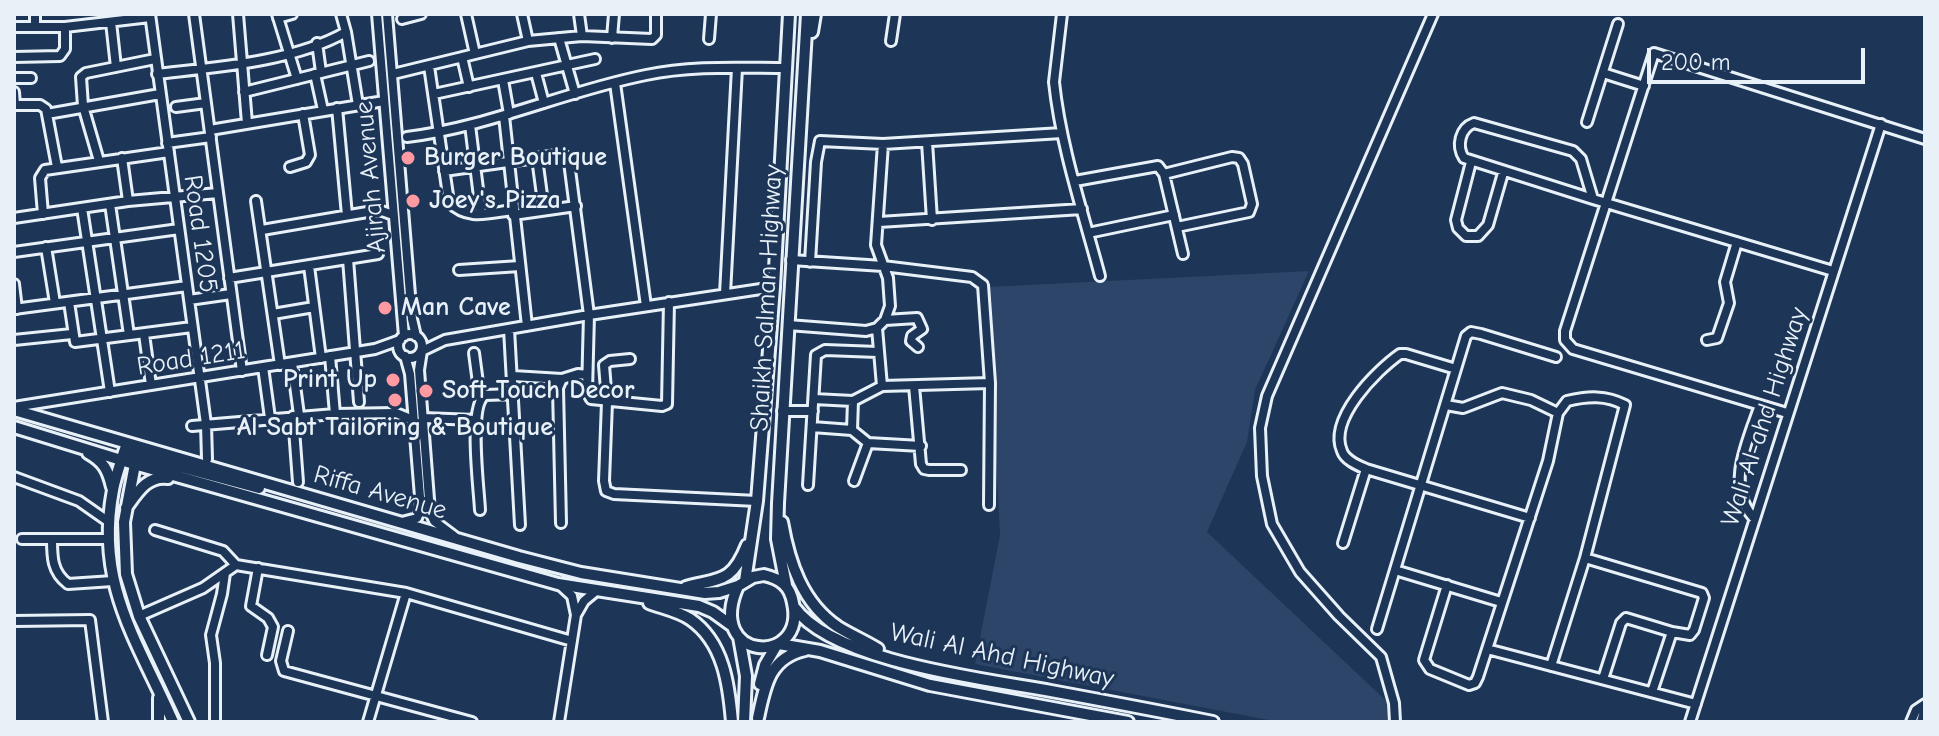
<!DOCTYPE html>
<html>
<head>
<meta charset="utf-8">
<style>
	body { margin:0 }
	#map { position:relative; width:1939px; height:736px; overflow:hidden; background:#1d3557; font-family:"Comic Neue",sans-serif }
	canvas { display:block }
	.frame { position:absolute; inset:0; border:16px solid #e8f1f8; pointer-events:none }
	.scale { position:absolute; left:1647px; top:48px; width:218px; height:36px; box-sizing:border-box; border:4px solid #e8f1f8; border-top:0; padding-left:10px; font-size:24px; line-height:28px; white-space:nowrap; color:#e8f1f8; -webkit-text-stroke:6px #1d3557; paint-order:stroke }
</style>
</head>
<body>
<div id="map">
<canvas width="1939" height="736"></canvas>
<div class="frame"></div>
<div class="scale">200 m</div>
</div>
<script>
const ctx = document.querySelector('canvas').getContext('2d');
ctx.lineJoin = 'round';
function fill(path, color) { ctx.fillStyle = color; ctx.fill(path, 'evenodd'); }
function strokePath(path, color, width, dash) { ctx.strokeStyle = color; ctx.lineWidth = width; ctx.lineCap = dash ? 'butt' : 'round'; ctx.setLineDash(dash || []); ctx.stroke(path); }
function drawText(font, color, halo, rows, align = 'center') {
  ctx.font = font + ' "Comic Neue",sans-serif'; ctx.lineWidth = 6; ctx.setLineDash([]); ctx.textBaseline = 'middle'; ctx.strokeStyle = halo; ctx.fillStyle = color; for (const [text, x, y, turn = 0] of rows) {
    ctx.save(); ctx.translate(x, y); ctx.rotate((+turn || 0) * Math.PI / 180); ctx.textAlign = isNaN(turn) ? turn : align; if (halo) ctx.strokeText(text, 0, 0); ctx.fillText(text, 0, 0); ctx.restore();
  }
}
fill(new Path2D(`
	M1309 271 1255 390 1247 442 1207 532 1379 694 1389 704 1391 721 1279 722 975 664 1000 535 987 287Z`), '#2c4568');
const minor = new Path2D(`
	M150 14 206 424 207 459
	M194 14 242 371
	M238 14 247 123
	M277 14 297 79
	M341 14 346 32 358 105
	M377 14 404 336
	M387 14 412 319 416 336
	M466 14 475 54
	M522 14 528 41
	M579 14 582 36
	M1062 14 1054 82C1061 148 1083 212 1100 276
	M278 18 292 14
	M402 19 421 14
	M111 22 116 67
	M14 27H65L150 17
	M35 27V14
	M559 38 575 94
	M612 38 614 14
	M709 39 711 14
	M891 41 895 14
	M317 43 321 72
	M14 57 60 56 65 49V27
	M462 57 469 87
	M429 66 449 202C468 221 488 213 513 210
	M536 73 544 103
	M1603 73 1644 86
	M157 74C217 67 293 62 346 32
	M315 74 323 110
	M393 74 528 41 582 36 652 39 656 35V14
	M14 78H31
	M503 80 509 114
	M615 83 646 306
	M14 92 15 105
	M244 92 369 61
	M434 94 595 59
	M14 105H40L46 109 57 167
	M176 107 206 103
	M337 108 347 215
	M47 114 160 94
	M504 116 527 326
	M1587 122 1618 24
	M1474 123 1573 151 1581 159 1593 199 1464 158C1456 146 1460 128 1474 123Z
	M470 125 481 213
	M210 130 384 101
	M407 137C489 127 565 91 646 75 692 65 741 68 787 68
	M927 142 932 220
	M167 143 211 137
	M122 158 128 201
	M537 158 544 210
	M99 161 83 106 81 77 86 73 155 59
	M1471 162 1456 220 1458 228 1466 236H1478L1488 225 1503 173
	M290 167 306 162 310 155 303 114
	M444 171 557 155 565 156 569 162 589 315 587 392 591 399 662 406 667 404 669 302
	M1164 174 1232 157 1239 158 1243 164 1252 204 1249 212 1177 227
	M1075 181 1158 166 1164 174 1183 254
	M1593 199 1833 271
	M256 201 280 365
	M110 204 129 335
	M82 208 110 392
	M43 214 40 178 45 170 169 152
	M513 215 576 206
	M14 218 128 201 218 193
	M879 222 1082 209
	M262 230 379 210 393 215
	M1088 233 1174 215
	M46 247 55 303
	M14 252 179 229
	M348 259 359 402
	M791 260 883 266 972 277 983 285 990 383 989 505
	M810 262 816 162 820 141 883 144 1062 133
	M309 266 321 358
	M459 270 520 266
	M229 278 378 254
	M14 284 17 309
	M725 294 737 68
	M189 300 231 294
	M69 302 75 342 192 327
	M14 309 187 286
	M273 314 314 307
	M885 320 917 318 922 329 912 336 911 341 918 347
	M788 325 866 331 877 328 885 320 890 306 888 278 876 245 883 144
	M877 328 882 386
	M509 329 520 525
	M144 334 151 385
	M398 346a12 12 0 1 1 24 0a12 12 0 1 1-24 0Z
	M14 340 72 334
	M1707 340 1717 338 1729 303 1725 282 1737 242
	M474 353 480 398
	M330 356 335 414
	M630 359 610 361 604 365 607 402 604 481 606 491 614 494 757 501
	M292 363 299 415
	M263 367 270 418
	M513 376 562 379
	M914 386 921 464 924 469 929 470H961
	M814 399 853 401 882 386 990 383
	M853 401 852 430 868 443 921 446
	M1446 405 1463 408 1502 393 1531 400 1558 413
	M14 407 375 349 400 340
	M782 411H813
	M1787 413 1573 349 1565 340V331L1654 53 1925 139
	M293 416 298 482
	M423 418 476 420
	M192 426 335 414 396 413 413 420
	M812 427 852 430
	M1366 469 1530 518
	M14 477 79 501 109 522
	M854 481 868 443
	M808 485 816 355 825 350 878 352
	M480 510C479 488 468 406 485 395L514 394
	M1753 517C1725 485 1748 440 1760 405
	M402 522 417 518 421 509 410 374 405 356
	M561 523 558 388 562 379 578 374 587 375
	M155 530 223 551 236 565 406 593 572 641
	M454 536 434 521 430 512 419 370 422 351 445 340 589 315 774 287
	M22 539H109
	M52 539C52 557 52 572 68 584L113 581
	M1343 543 1366 469C1357 465 1345 460 1342 451 1328 419 1376 371 1400 354H1406L1456 369
	M1585 558 1702 593 1704 598 1694 630 1690 635 1672 632
	M258 568 251 606 268 618 273 627 267 655
	M1395 570 1501 602
	M559 584 572 596 576 615 584 601 596 591
	M1447 585 1424 660 1430 669 1469 685 1475 683 1478 677 1548 461 1558 413 1567 401C1588 396 1606 395 1625 405L1585 558 1551 666
	M139 616 203 588 236 565
	M14 621 90 620 103 722
	M1377 629 1466 336 1471 332 1481 334 1556 357
	M288 631 281 661 284 671 472 722
	M1487 649 1696 704
	M1603 679 1621 623 1626 618 1672 632 1652 692
	M215 722V663L211 635 222 594 225 573
	M368 722 406 593
	M559 722 576 615
	M1395 722 1394 703 1381 657 1339 616 1300 572 1272 524 1262 476 1260 428 1267 396 1433 14
	M1690 722 1881 124
	M1911 722 1916 710 1925 704
	M1921 722 1925 707`);
const major = new Path2D(`
	M812 32 815 14
	M14 410 519 557 581 573 705 593 719 592 738 586
	M14 427 134 464 558 584 699 606 713 612 731 625
	M127 443C122 459 116 474 113 490 95 584 137 640 173 722
	M132 445 136 459 124 522 126 574 139 616 189 722
	M88 453C104 462 108 470 112 487
	M131 456H140L259 488
	M126 508C137 493 147 475 168 478
	M782 522C789 562 802 603 838 627 851 635 865 641 878 649
	M764 575C781 579 790 586 793 603 807 667 704 662 738 586L753 577Z
	M745 581 757 501 774 287 789 14
	M786 585 777 539 778 503 807 14
	M686 587C720 578 732 583 747 545
	M649 603C662 608 678 611 690 619 724 642 729 686 732 722
	M794 607C833 662 986 679 1051 691 1105 701 1159 711 1213 722
	M739 637 746 676 744 722
	M779 644 820 651 930 685 1128 722
	M760 684 765 665 776 646
	M758 718C765 686 769 658 805 650
	M159 722V698`);
strokePath(minor, '#e8f1f8', 14);
strokePath(major, '#e8f1f8', 16);
strokePath(minor, '#1d3557', 8);
strokePath(major, '#1d3557', 10);
for (const [x, y, r, color] of [
	[408,158,8,"#ff9aa2"],
	[413,201,8,"#ff9aa2"],
	[385,308,8,"#ff9aa2"],
	[393,380,8,"#ff9aa2"],
	[426,391,8,"#ff9aa2"],
	[395,400,8,"#ff9aa2"]
]) { const dot = new Path2D(); dot.arc(x, y, r, 0, 2 * Math.PI); ctx.fillStyle = color; ctx.fill(dot); strokePath(dot, '#1d3557', 3); }
drawText('bold 26px', '#e8f1f8', '#1d3557', [
	["Burger Boutique",424,158],
	["Joey's Pizza",429,201],
	["Man Cave",401,308],
	["Print Up",377,380,"right"],
	["Soft Touch Decor",442,391],
	["Al Sabt Tailoring & Boutique",395,428,"center"]
], 'left');
drawText('26px', '#e8f1f8', '#1d3557', [
	["Ajirah Avenue",371,177,-95],
	["Road 1205",200,234,82],
	["Shaikh Salman Highway",767,298,-87],
	["Road 1211",191,359,-9],
	["Wali Al-ahd Highway",1765,417,-72],
	["Riffa Avenue",380,493,16],
	["Wali Al Ahd Highway",1002,656,12]
]);
</script>
</body>
</html>
